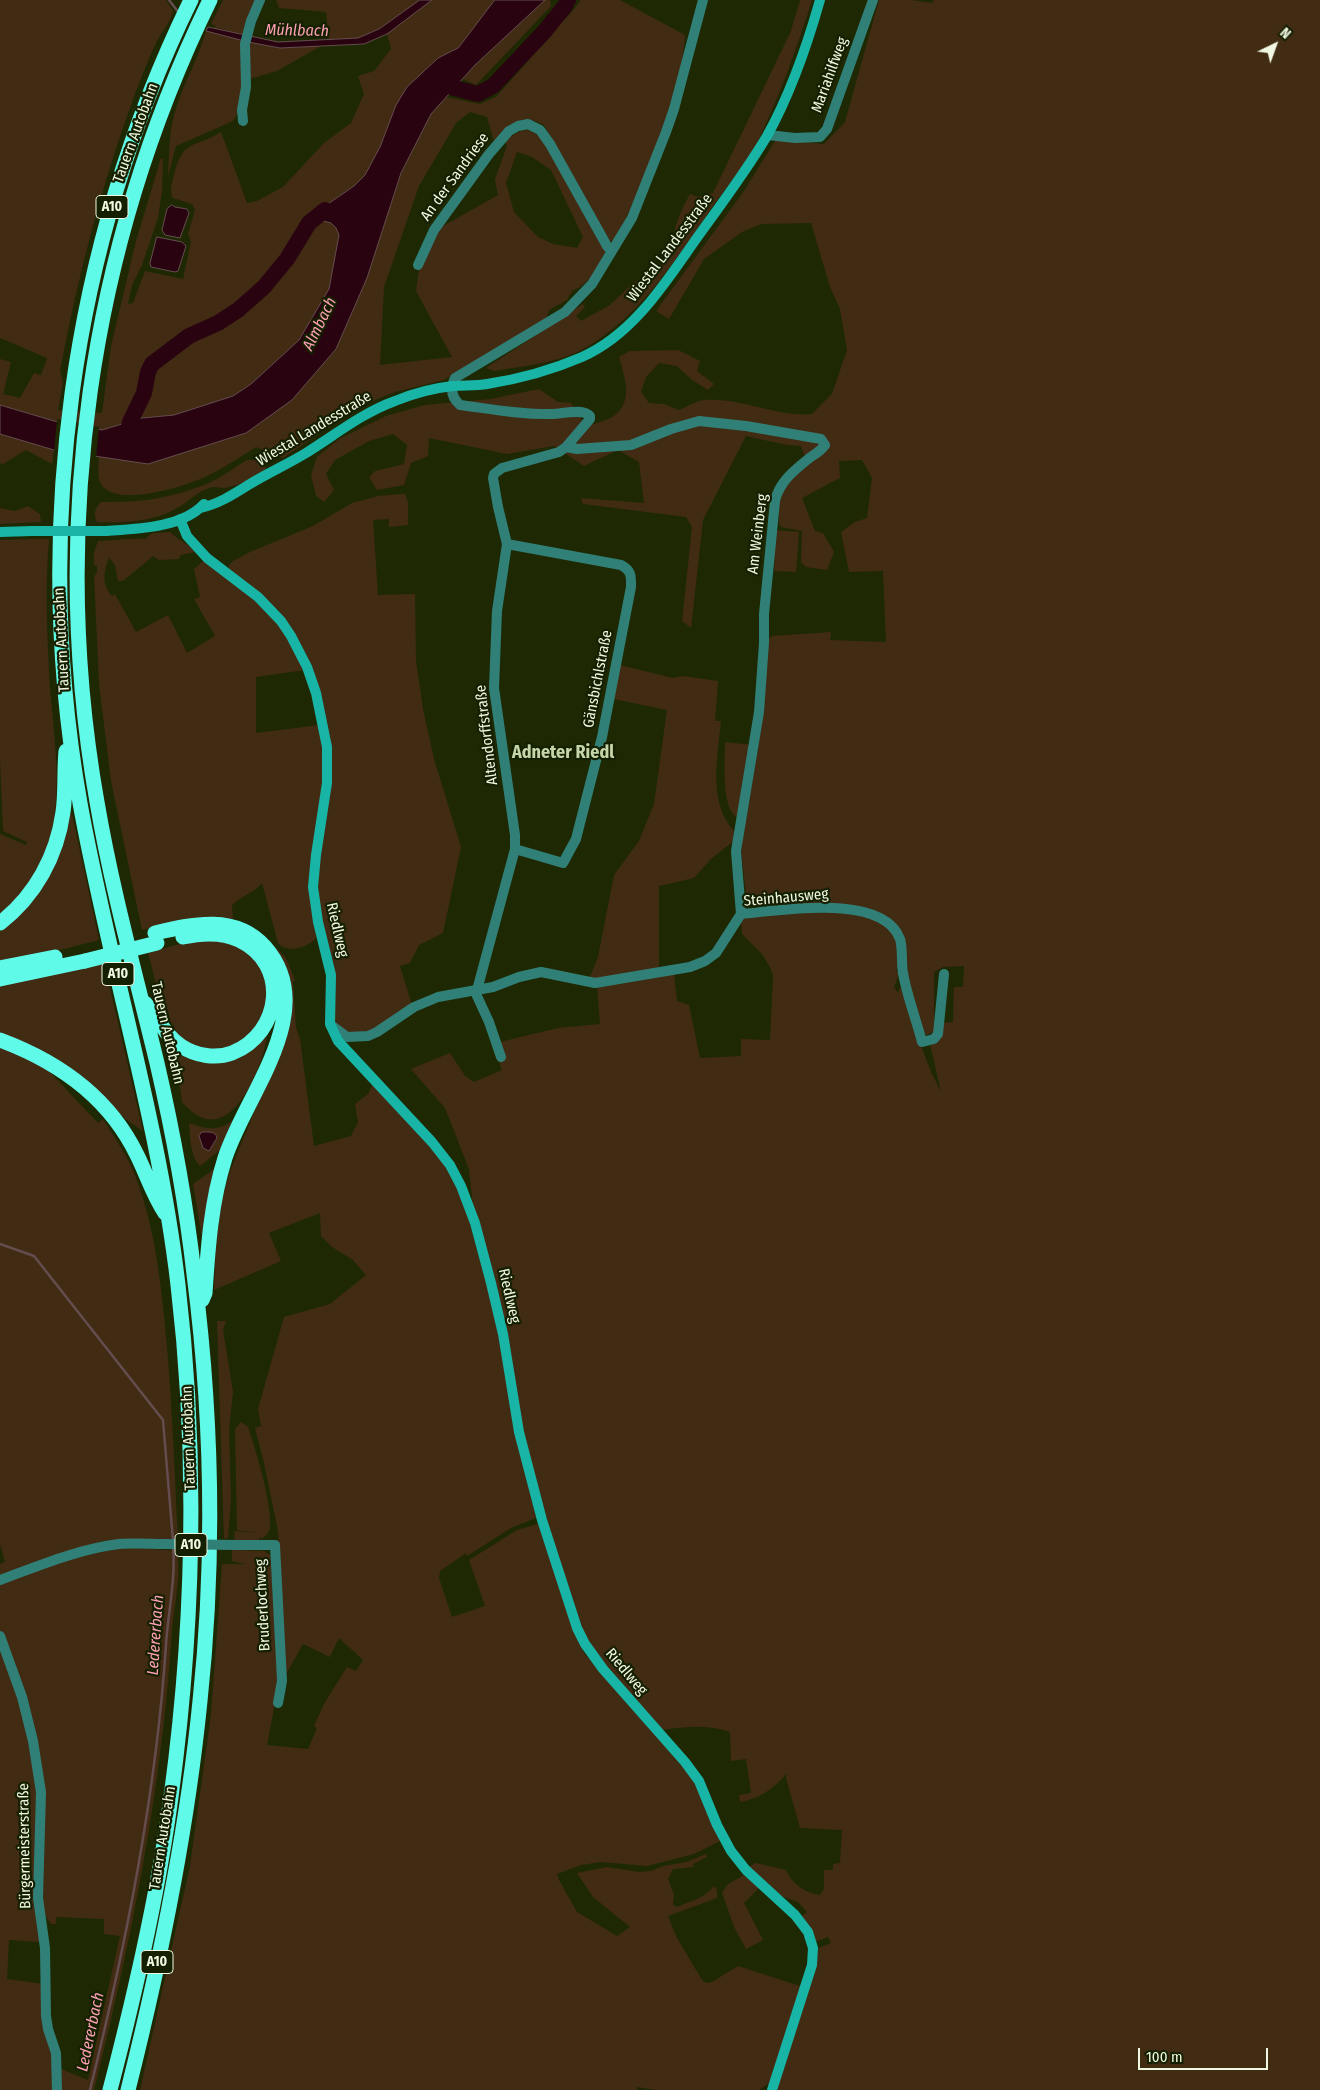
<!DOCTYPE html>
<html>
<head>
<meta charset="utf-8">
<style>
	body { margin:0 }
	#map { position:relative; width:1320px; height:2090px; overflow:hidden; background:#1e2903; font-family:"Fira Sans Condensed",sans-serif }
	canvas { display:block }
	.north { position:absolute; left:1250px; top:20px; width:50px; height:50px; -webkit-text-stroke:4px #152000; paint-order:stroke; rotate:42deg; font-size:14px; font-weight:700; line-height:20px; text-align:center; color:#f0f8e2 }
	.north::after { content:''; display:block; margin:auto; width:18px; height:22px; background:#f0f8e2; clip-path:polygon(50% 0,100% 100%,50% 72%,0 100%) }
	.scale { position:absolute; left:1138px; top:2048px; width:130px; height:22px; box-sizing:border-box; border:2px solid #f0f8e2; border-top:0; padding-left:6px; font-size:15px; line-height:18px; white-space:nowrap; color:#f0f8e2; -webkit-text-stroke:4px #152000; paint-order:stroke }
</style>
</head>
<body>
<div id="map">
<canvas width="1320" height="2090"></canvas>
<div class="north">N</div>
<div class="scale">100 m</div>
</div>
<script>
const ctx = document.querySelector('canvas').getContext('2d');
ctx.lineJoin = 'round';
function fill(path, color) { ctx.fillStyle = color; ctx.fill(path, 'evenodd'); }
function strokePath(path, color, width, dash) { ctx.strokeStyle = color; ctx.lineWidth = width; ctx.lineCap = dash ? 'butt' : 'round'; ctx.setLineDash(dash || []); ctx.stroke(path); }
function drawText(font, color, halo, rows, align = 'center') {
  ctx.font = font + ' "Fira Sans Condensed",sans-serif'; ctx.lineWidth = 4.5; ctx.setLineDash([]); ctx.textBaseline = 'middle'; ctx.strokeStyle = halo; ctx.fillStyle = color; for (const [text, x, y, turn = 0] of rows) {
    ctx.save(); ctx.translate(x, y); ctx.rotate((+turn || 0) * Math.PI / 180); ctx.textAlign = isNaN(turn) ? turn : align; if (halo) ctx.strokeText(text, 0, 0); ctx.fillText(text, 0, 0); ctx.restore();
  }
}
fill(new Path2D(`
	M0 0H166L173 11C169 26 163 29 157 41 147 62 138 85 130 108 99 194 77 281 60 371L63 382 58 410 102 413 111 346 136 241 161 158 163 159 162 191 158 218 142 265 132 285 128 304 133 303 145 271 183 279 191 242 188 234 195 210 192 204 173 198C169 190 172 184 174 175 183 138 194 149 221 132L247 203 257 201 283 187 324 143 351 123 364 94 358 76 374 71 391 49 387 34 389 31 432 0H495L458 48 438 58 380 147 365 175 354 186 306 219 309 223 315 224 323 221 331 223 336 228 339 235 329 289 299 340 251 384 233 396 174 415 142 418 102 430 54 421 0 405V359L11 362 3 394 20 398 34 373 41 375 47 358 0 338Z
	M223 0H258L245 35 218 28 213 29 216 26 211 24Z
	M276 0H420L379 29 358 38 329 41 326 12 279 8Z
	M545 0H550L551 6 476 85 463 79 475 65Z
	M581 0H620L685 35C682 79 667 121 650 161 639 189 629 216 613 242L607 239 544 125C519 112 511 124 494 141L487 117 470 112 456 123 419 186 384 287 380 365 452 357 416 291 419 270 438 229 498 195 495 179 507 146 505 141C523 127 530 125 545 143L607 254C597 269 589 284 572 291L567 300 549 310 546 320 444 380 395 392 360 406 283 458 256 447C240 457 224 468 207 476 187 486 112 510 100 482 97 476 99 463 99 455L148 464 246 433 292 400 336 349 367 278 401 173 431 114 446 97 480 104 496 97 529 60 533 51 571 13ZM517 152 532 157 551 170 583 237 577 248 553 244 538 237 514 212 506 183Z
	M800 0H812C797 48 780 95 758 141 746 164 728 185 713 206 677 258 641 316 585 348 560 363 522 366 494 371L486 368 583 304 585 307 576 316 581 321 610 305 633 283 650 276 673 250C672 229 680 212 690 194L698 197 713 193 791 31Z
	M879 0H911L932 3 934 0H1320V2090H776L816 1949 831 1943 828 1937 815 1942 801 1917 807 1912 798 1902 783 1897 748 1867 756 1863 786 1870C792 1884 805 1893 820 1895L824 1889V1870H833V1864L840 1863 842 1830 800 1828 786 1778 787 1773C775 1788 759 1799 740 1802L739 1795 751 1793 746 1759 731 1761 730 1732C707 1724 685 1727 661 1730L598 1658 577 1623 526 1447 474 1214 469 1169 445 1108 411 1069 450 1053 465 1076 474 1082 502 1070 498 1059 500 1042 558 1028 600 1024 597 986 674 973 677 1001 689 1005 700 1058 741 1056V1039L770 1040 773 976 770 967 762 954 742 934 741 918 784 913 839 912 881 920 895 936 899 964 896 971 900 972 894 987 898 993 906 970 897 926 888 917 878 912 774 908 773 900 747 903 741 850 768 639 772 636 831 632 830 640 886 642 883 571 849 572 841 532 855 522 867 518 872 478 862 460 839 461 840 478 802 498 815 531 823 533 834 552 827 570 806 567 801 562 802 531 781 527 779 523V493L807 463 801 446 787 445 746 436 703 520 691 628 682 621 692 527 686 517 583 504 581 498 644 503 639 462 618 450 584 466 554 446 507 454 429 438 428 456 411 463 404 485 377 490 369 477 375 471 404 464 407 445 393 434 369 441 335 460 326 474 334 490 324 502 316 496 311 475 317 457 339 439 386 416 425 405 491 399 539 389 558 402 571 403 586 427C595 423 608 421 615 415 634 400 624 376 619 357L630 351 678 350 700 361 697 371 714 384 708 390 692 380 677 366 659 363 646 377 641 392 649 403 664 404 679 410C687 407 696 401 704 400 741 397 775 417 812 414L832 394 847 350 840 309 830 287 811 223 761 224 742 232 704 259 669 319 656 311 744 191 776 139 824 144 845 122ZM964 966 963 987H954L953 1022 944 1023 930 1044 941 1092 931 1072 918 1038 934 1032V972L943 967Z
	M206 31 244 41C244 58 244 109 233 121L176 146 168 176C169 155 169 135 174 115 182 86 198 60 206 31Z
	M248 42 280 48 321 46 277 71 249 79Z
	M0 434 54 450 52 464 26 450 3 464 0 463Z
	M247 460H255L264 463 266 469C260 477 234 487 224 488 219 488 214 486 209 488 197 492 189 501 179 507 154 522 126 523 97 522 93 514 95 508 101 502 138 503 176 498 211 482 224 476 235 467 247 460Z
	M400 494H405L408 502V525L389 527V519L373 520 378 595 415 594 416 661 423 709 434 759 461 847 443 933 419 945 410 963 400 966 412 1005C391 1019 349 1055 332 1017L324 935 315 886 329 740 286 620 277 609 272 608 229 569V565L233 561 250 552 313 526 352 503 378 496Z
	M28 506 40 514 41 522 0 524V508L15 511Z
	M776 530 799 532 796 572 774 571Z
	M170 532C178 540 188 543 195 552L181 555 179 559 159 560 153 556 123 581H118L115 565 109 558C104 571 101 584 112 596L115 594 136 632 168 615 187 653 215 636 194 599 200 597 194 569 203 561 251 595 286 633 305 670 256 677V733L319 725 324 750 325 781 318 829 317 937C308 948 288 954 278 943L262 883C254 893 241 896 232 905L233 922 190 919 142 930 111 781 99 684 94 576 97 573V566L94 565V553L98 541C114 541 129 538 145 539L152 533Z
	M32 539H49C45 583 47 628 49 673 54 759 79 851 0 914V834L26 845 27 842 3 831 0 758V540Z
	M620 665 673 678 683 676 718 681 715 721H721C718 751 710 793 726 820 728 825 732 828 735 833V840L711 859 694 878 659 886V969L612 979H589L598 957 614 875 639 841 654 804 667 710 613 699Z
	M725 742 752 745 737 817C721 811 725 757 725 742Z
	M72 814 99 940 32 957 0 963V928L10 920 68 815Z
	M216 940 233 944 249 953 262 969 268 987 267 1009 247 1039 224 1049 197 1048 180 1038 161 1003 148 953 183 943Z
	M272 944 286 958 295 980 293 982 296 1028 300 1039 314 1146 351 1136 358 1122 355 1104 368 1094 374 1081 449 1168 462 1196 493 1307 536 1518 511 1528 467 1556 466 1553 440 1571 439 1578 452 1617 485 1606 469 1560 517 1530 538 1524 580 1640C580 1650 587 1658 595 1663L693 1776 722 1840 694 1854 647 1866 601 1862 581 1865 557 1874 559 1880 577 1912 617 1936 630 1927 593 1897 577 1873 607 1867 639 1872 651 1871 663 1866 687 1862 706 1854 707 1857 693 1864V1867L673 1869 668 1879 674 1895 673 1905 677 1907C690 1901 704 1899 714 1886L717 1890V1898L668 1916 677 1938 702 1980 706 1983 712 1982 738 1966 803 1987 771 2082 759 2090H656L637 2087V2090H140L190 1866 211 1714 222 1564H245L232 1561V1550L264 1551 271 1556 278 1687 267 1745 308 1749 317 1728 314 1726 324 1704 347 1667 356 1671 363 1660 339 1638 330 1657 303 1644 286 1674 278 1531 264 1463 255 1428 261 1426 258 1409 284 1317 330 1304 366 1275 353 1260 332 1247 321 1236 320 1213 269 1233 281 1261 214 1290 216 1237 219 1213 229 1174 259 1100 287 973 282 960Z
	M104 962 143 1131 0 1034V984Z
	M267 1032C266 1058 241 1125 207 1119 196 1117 189 1109 182 1102L180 1087 169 1042 213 1060Z
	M0 1046 46 1068 98 1123 103 1119C113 1135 124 1151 132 1168 152 1216 159 1266 164 1316 172 1391 174 1465 178 1540L159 1539 103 1541 0 1575V1564L5 1562 0 1544Z
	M233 1120 220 1150 200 1166C190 1156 190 1136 189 1123 205 1129 219 1132 233 1120Z
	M217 1167 202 1238 193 1184Z
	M217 1321H226L223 1330 233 1392 229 1430 231 1499 228 1538 224 1539Z
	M241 1422 248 1427C256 1451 272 1502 270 1527 269 1533 266 1536 261 1539L259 1536V1541H234L235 1531 258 1533 237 1530 235 1429Z
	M123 1547 178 1551C178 1564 179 1577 177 1589 176 1603 173 1616 172 1630 162 1786 132 1939 94 2090H86V2088L85 2090H59L61 2069 88 2080 120 1936 104 1934V1919L56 1917V1924H51L42 1911 43 1789 9 1654 0 1631V1584L62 1561Z
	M0 1645 27 1725 39 1792 40 1942 9 1940 7 1979 44 1984 53 2046 55 2090H0Z
	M744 1875 760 1887 744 1903 763 1940 746 1949 735 1929 722 1893 727 1885Z`), '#422b13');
const water = new Path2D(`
	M420 0H432L387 34 364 44 280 48 248 42 206 31 208 27 278 42 358 38 379 29Z
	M495 0H545L475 65 431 114 401 173 367 278 336 349 292 400 246 433 148 464 54 450 0 434V405L54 421 102 430 142 418 174 415 233 396 251 384 299 340 329 289 339 235 336 228 331 223 323 221 315 224 309 223 306 219 354 186 365 175 380 147 396 105 407 87 438 58 458 48Z
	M172 205 175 207 187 209 189 213 180 238 165 235 162 230 167 209Z
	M157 237 182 242 186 246 178 271 175 272 151 267 150 264Z
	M202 1132C208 1132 216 1131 217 1138L209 1151 203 1148 199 1136Z`);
fill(water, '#290410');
strokePath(water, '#654d4f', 1);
fill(new Path2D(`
	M57 419 99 427 96 458 54 452Z`), '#1e2903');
strokePath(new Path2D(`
	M169 0 179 13
	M0 1244 34 1256 163 1420 173 1541
	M90 2090C126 1944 156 1795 166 1645 168 1612 176 1579 173 1547`), '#654d4f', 2.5);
strokePath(new Path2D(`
	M438 80 454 88 478 94 493 86 544 32 565 6 568 0
	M125 443 130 422 144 393 148 372 152 364 189 336 218 323 238 310 264 287 287 259 309 223 325 210`), '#290410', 16);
strokePath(new Path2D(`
	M243 121 242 110 246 87 245 44 251 21 260 0
	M768 135 795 138 820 137 827 129 873 0
	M418 265 434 230 489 154 509 131 518 126 528 124 540 130 550 144 607 246 611 251
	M566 447 577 449 631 445 671 429 699 421 746 426 821 439 825 445C820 452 813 455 807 460 792 472 779 483 775 501L764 614V643L759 712 736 851 741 914
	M507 544 621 565C632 571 631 576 631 587L602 737 576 839 563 863 515 849
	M741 914C779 911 883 892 900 939 903 949 901 962 903 973 907 996 916 1019 922 1042L934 1039 938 1034 944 974
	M331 1025 347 1037 368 1036 377 1032 414 1007 438 997 493 987 519 977 541 972 595 983 690 967 705 961 716 953 741 914
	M501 1057 489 1022 477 996V990L515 849V835L494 688 497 611 507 544 498 507 493 478 494 474 502 468 559 452 566 447 590 419V416C583 408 562 414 552 414 522 415 491 409 460 405 451 397 450 388 455 378L565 312 592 284 632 218 666 132 674 109 703 0
	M236 1545H275L282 1681 278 1703
	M0 1580C38 1566 78 1549 119 1544 134 1543 150 1544 165 1544
	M0 1636 22 1697 33 1741 41 1792 38 1898 45 1948 46 2016 48 2029 56 2053 57 2090`), '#308077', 10);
strokePath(new Path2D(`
	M200 508C219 504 234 494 250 484 268 473 288 464 306 453 335 435 362 413 395 401 412 394 434 388 453 386 464 385 476 386 487 384 519 379 552 370 582 357 632 335 664 285 694 242 719 207 745 173 767 136 791 93 807 46 820 0
	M180 519 187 536 207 558 258 597 281 621 291 636 307 667 316 693 327 747V783L316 855 313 887 318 922 331 975 330 1024 338 1041 432 1142 450 1165 461 1186 475 1223 491 1283 503 1334 519 1432 542 1520 577 1628 585 1644 603 1669 685 1762 699 1781 717 1825 731 1851 746 1870 795 1915 808 1932 813 1948 812 1965 772 2090
	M106 531C137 529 182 528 204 504
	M0 532 32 531`), '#18b5a6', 10);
strokePath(new Path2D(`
	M0 923C35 896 57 856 63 812 66 792 64 771 66 751
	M155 933C193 924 236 914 265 947 321 1011 245 1095 225 1158 211 1202 208 1247 205 1293L202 1300
	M0 968 55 957
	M0 979 85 961
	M145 1003C158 1017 164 1035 181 1046 196 1056 216 1059 232 1053 282 1033 290 964 239 940 222 932 201 933 183 937
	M0 1040C59 1062 109 1097 137 1155 147 1175 153 1195 165 1213
	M110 2090C135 1994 158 1895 171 1797 194 1627 198 1455 178 1285 159 1121 109 964 80 803 32 533 70 247 191 0
	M128 2090C160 1963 187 1832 200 1701 215 1560 212 1414 194 1274 186 1203 173 1132 157 1063 136 976 112 890 97 802 49 530 89 248 210 0`), '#60fae8', 15);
strokePath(new Path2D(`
	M165 1544 236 1545`), '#308077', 10);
strokePath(new Path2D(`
	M32 531H106`), '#18b5a6', 10);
strokePath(new Path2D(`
	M85 961 157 943`), '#60fae8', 15);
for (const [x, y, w] of [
	[112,207,32],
	[118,974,32],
	[191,1545,32],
	[157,1962,32]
]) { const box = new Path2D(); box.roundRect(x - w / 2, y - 11.5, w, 23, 4); ctx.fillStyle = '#152000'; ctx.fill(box); strokePath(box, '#f0f8e2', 1); }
drawText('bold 14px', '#f0f8e2', null, [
	["A10",112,207],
	["A10",118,974],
	["A10",191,1545],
	["A10",157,1962]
]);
drawText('15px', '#f0f8e2', '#152000', [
	["Mariahilfweg",830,75,-70],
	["Tauern Autobahn",136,133,-70],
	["An der Sandriese",455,177,-54],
	["Wiestal Landesstraße",670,248,-53],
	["Wiestal Landesstraße",314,429,-31],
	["Am Weinberg",758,534,-83],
	["Tauern Autobahn",62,640,-93],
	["Gänsbichlstraße",598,679,-79],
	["Altendorffstraße",487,735,-97],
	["Steinhausweg",786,898,-5],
	["Riedlweg",337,930,77],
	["Tauern Autobahn",167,1033,77],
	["Riedlweg",509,1296,77],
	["Tauern Autobahn",189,1438,-92],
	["Bruderlochweg",263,1605,-93],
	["Riedlweg",626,1672,50],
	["Tauern Autobahn",163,1838,-81],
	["Bürgermeisterstraße",25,1846,-91]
]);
drawText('italic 16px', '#fd9fb6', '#152000', [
	["Mühlbach",297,31,1],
	["Almbach",320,324,-64],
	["Ledererbach",156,1635,-86],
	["Ledererbach",91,2032,-78]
]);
drawText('bold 18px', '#c5d6aa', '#152000', [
	["Adneter Riedl",563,753]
]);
</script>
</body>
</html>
